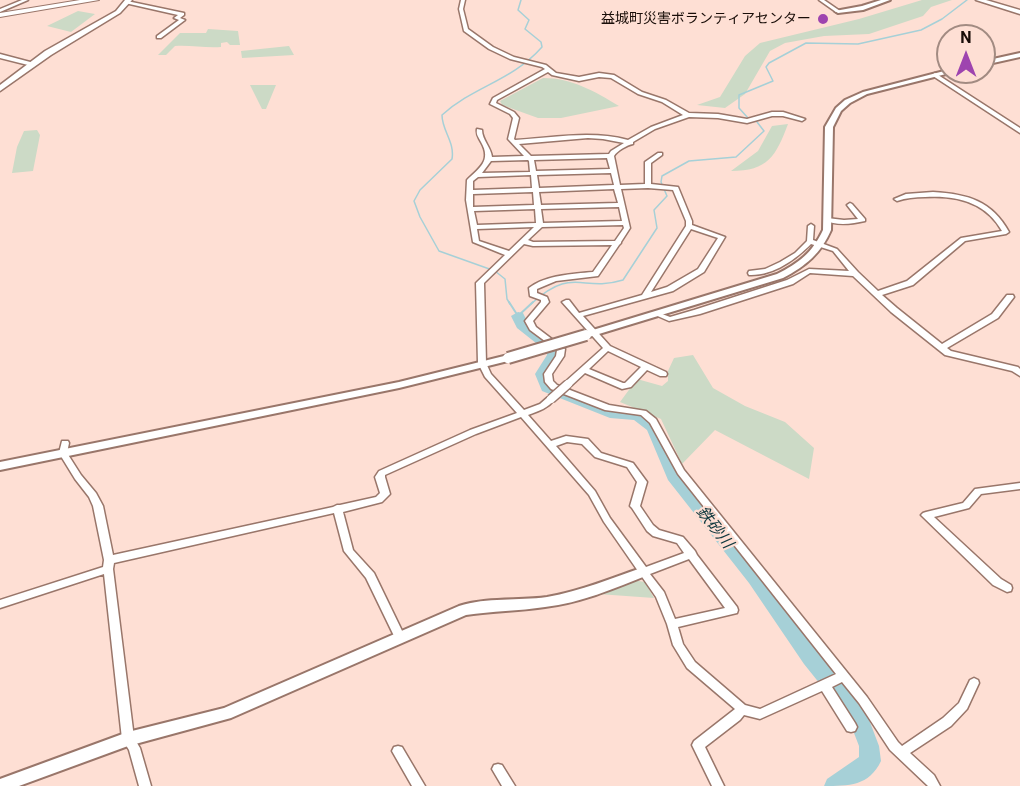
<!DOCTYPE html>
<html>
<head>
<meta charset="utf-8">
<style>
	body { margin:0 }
	#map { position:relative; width:1020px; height:786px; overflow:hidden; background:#fedfd4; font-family:Roboto,sans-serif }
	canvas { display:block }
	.north { position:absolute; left:936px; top:24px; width:60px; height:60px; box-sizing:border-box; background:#fedfd4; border:2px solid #a28b82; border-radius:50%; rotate:0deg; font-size:16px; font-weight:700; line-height:24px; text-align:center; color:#190d08 }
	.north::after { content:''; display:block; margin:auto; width:21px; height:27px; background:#9e44af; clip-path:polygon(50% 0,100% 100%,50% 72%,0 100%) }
</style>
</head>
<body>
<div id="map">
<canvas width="1020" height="786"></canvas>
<div class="north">N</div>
</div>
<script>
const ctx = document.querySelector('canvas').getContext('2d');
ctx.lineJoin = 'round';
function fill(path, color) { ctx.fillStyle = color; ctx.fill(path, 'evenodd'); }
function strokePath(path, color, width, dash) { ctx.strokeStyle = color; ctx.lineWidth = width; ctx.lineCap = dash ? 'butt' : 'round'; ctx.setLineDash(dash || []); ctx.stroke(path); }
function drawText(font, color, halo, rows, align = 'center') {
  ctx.font = font + ' Roboto,"Noto Sans JP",sans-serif'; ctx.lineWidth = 4.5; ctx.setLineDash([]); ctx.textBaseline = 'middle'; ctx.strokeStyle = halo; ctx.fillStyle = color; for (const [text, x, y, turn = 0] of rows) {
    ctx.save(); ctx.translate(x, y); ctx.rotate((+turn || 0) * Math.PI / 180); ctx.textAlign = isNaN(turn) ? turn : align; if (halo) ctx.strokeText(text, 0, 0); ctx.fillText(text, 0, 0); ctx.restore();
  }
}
fill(new Path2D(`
	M922 0H952L931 7 923 16 869 34 824 36 785 43 770 51 745 94 725 108 697 105 720 97 745 56 760 43 859 19Z
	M78 11 95 14 71 32 47 26Z
	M208 29 238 31 240 45H230L227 42 221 43V47C205 48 190 45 175 46L166 55H158L180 33H206Z
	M289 46 294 55 242 58 241 51Z
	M543 78C572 78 594 91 619 106L561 118H538L502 105 500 101Z
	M250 85H276L266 109H262Z
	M788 124C776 156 768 171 731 171L758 151 772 126Z
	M37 130 40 135 33 171 12 173 17 147 24 131Z
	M693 355 713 388 745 406 785 422 814 448 809 479 715 430 682 464 661 419 620 402 637 379 662 386 668 381V371L674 358Z
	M632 580 645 582 654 598 598 594Z`), '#ccdac6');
strokePath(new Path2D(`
	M748 118 739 108V95L773 81 766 67 769 63 806 43 858 44 921 30 942 19 967 0
	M510 304 507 299 505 279 495 271 439 251 420 217 414 201 420 190 452 159C455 142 442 131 442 115 474 86 512 81 542 47L541 42 525 29 529 20 518 10 521 0
	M531 304C573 265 581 293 623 280L657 228 654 210 667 196 661 182 662 176 689 161 736 157 764 131 757 122`), '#a6d0d7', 1.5);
strokePath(new Path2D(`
	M509 302 518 316 533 302`), '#a6d0d7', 2);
fill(new Path2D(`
	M518 312 523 313 528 323 560 349 561 356 551 371 553 385 616 409 643 411 659 423 671 445 681 474 761 573 818 652 865 709 879 746 881 761C869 786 849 786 824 786L827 779 859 757V746L849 720 804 664 749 583 668 480 647 430 634 420 610 418 542 391 535 374 547 355 546 351 517 328 511 316Z`), '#a6d0d7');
const minor = new Path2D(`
	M22 0H28L0 12V9Z
	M461 0H465L463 9 468 29 493 47 514 57 546 65 556 73 579 77 599 73 614 75 642 92 666 100 689 113 718 114 747 119 772 112H783L805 119 802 121 783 116H772L747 123 718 118 689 117 655 129 633 142V144C627 145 617 151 614 156L620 185 645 184V162L658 153H662V155L651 163V184L678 187 692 221V225L725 237 704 272 673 291 583 316 610 346 666 372 667 374 666 376H660L647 370 631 387 622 389 585 373 571 386H565L564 384 565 382 603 348 562 302 566 300H569L579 313 642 295 686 226V221L673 190 648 188 621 189 630 228 621 242V243L619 245 598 276 556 281 537 289V293L547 297 549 302 533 321 536 327 565 349 564 356 552 374 553 381 557 385 609 405 646 411 656 419 684 470 867 697 898 742 902 746 943 718 959 703 970 680 974 678 978 680 979 683 967 709 951 726 910 753 934 775 940 786H928L890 750 859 703 842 682 832 687 855 723 857 727 855 731 851 732 847 731 822 691 760 719 744 715 740 720 705 747 724 786H712L692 745 694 741 735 709 687 668 673 645 667 624 656 597 604 522 589 495 521 417 476 434 385 475V477L390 494 382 502 343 512 353 550 374 573 405 637 404 640 400 641 396 640 366 578 344 551 334 513 114 563 113 569 134 738 140 748 151 786H139L129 750 122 739 104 574 0 608V600L103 567 104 560 93 506 89 497 75 479 59 453 62 441H68L69 443 67 453 81 475 96 493 103 506 113 555 333 507 337 505H340L376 497 380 493 375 477 379 471 470 430 517 413 485 377 478 363 476 283 505 255 473 242 466 200 467 180C479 168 492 161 481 142 478 136 476 135 477 129L482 130C482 140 491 147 492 157L524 156 508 139 513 118 510 114 490 104 493 98 545 69 542 67 510 59 489 49 464 31 459 9ZM548 72 552 75 579 81 599 77 611 78 638 94 662 102 683 115 651 127 628 140C591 130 553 138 515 140L514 139 519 118 514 112 496 103 497 100ZM588 138 603 139 624 143 611 151 609 154 531 156 519 144ZM607 158 610 169 536 171 534 160ZM528 160 529 161 530 172 482 173 491 161ZM611 173 614 185 539 188 537 175ZM531 175 532 188 473 190V181L478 177ZM614 189 618 203 541 205 539 192ZM533 192 534 205 473 207V194ZM619 207 622 221 543 223 541 209ZM535 209 536 223 477 225 474 211ZM623 225 624 228 615 241 533 242 528 240 542 227ZM534 227 509 251 479 241 477 229ZM691 229 718 238 698 269 667 287 651 292ZM524 244 533 246 612 245 593 272C572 274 546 275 529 288L530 296 541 300V302L525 321 530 330 557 350 556 356 544 374 545 382 551 389 605 410 641 415 650 423 678 474 836 674 760 709 745 705 695 662 683 644 678 627 737 613 738 610 737 607 697 555 695 551 683 537 659 530 653 525 640 506 647 482 633 463 601 453 588 439 566 436 551 441 528 415C539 411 548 408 555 399L554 397H548L540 404 524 410 491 374 486 363 484 283ZM608 351 641 367 625 383H623L589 369ZM567 442 582 444 595 457 627 467 637 482 630 506 632 508 647 531 653 536 677 543 684 553 646 567 610 518 595 491 556 446ZM689 559 725 608 675 619 664 592 650 574Z
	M819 0H824L840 11 836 12Z
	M127 1 184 13V15L180 18 185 20 161 38H157V36L179 20 174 18 178 15 125 3V1Z
	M0 54 34 63 35 64 32 66 0 58Z
	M935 73 1020 128V133L933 76 932 75Z
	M933 192C968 194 992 201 1009 232L1006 234 965 241 913 285 882 295 897 308 942 344 992 314 1007 295H1013L1014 297 998 318 947 348 951 351 1018 367 1020 369V376L1012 371 945 355 891 312 853 276 810 273 793 284 700 314 669 321 653 314 657 312 670 317 694 310 787 280 809 269 849 271 833 251 811 244C795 260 773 276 749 275L748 273 749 271 765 269 780 262 795 253 807 241 808 226 811 224 814 226 813 240 837 249 858 272 878 291 907 281 961 238 1002 231C986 202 956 195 925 197 915 197 906 198 897 201L894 199 906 194Z
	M850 203 852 204 865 219V221C852 224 836 226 824 220L827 218 844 220 858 219 847 205Z
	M1020 483V489L981 494 969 508 934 517 1001 579 1011 585 1012 588 1011 591 1007 592 993 585 921 515 923 513 926 512 963 503 975 489Z
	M398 746 402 747 425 786H412L392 751 394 747Z
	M498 764 502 765 515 786H502L492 769 494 765Z`);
const tertiary = new Path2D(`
	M881 0H890L863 10 838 13 835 11 862 6Z
	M1020 53V57L984 65V61Z
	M948 70V72H951L950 73 867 94 850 103 841 111 833 127 831 230C821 253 806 266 783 278L589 337H583L581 335 583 333 777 274C799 263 812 253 823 230L825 127 836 108 845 100 863 92Z
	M508 355 512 356 513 358 512 360 399 388 0 470V462L399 382Z
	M644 567 648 569 650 572 648 575C615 588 581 603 545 607 519 611 492 611 466 615L231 718 128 746 19 786H0V779L128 732 224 708 459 606C487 597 518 601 547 597 581 591 612 578 644 567Z`);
const secondary = new Path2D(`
	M125 0H132L120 13 51 55 0 91V85L45 51 116 11Z
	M976 0H986L1020 10V14Z`);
const primary = new Path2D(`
	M80 0H99L0 17V13Z`);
strokePath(minor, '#99766a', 3);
strokePath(tertiary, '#99766a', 4);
strokePath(secondary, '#99766a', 3);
strokePath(primary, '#99766a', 2);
fill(minor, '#fff');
fill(tertiary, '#fff');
fill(secondary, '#fff');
fill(primary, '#fff');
const minorBridge = new Path2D(`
	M551 399 568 384`);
const tertiaryBridge = new Path2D(`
	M508 358 586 335`);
strokePath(minorBridge, '#99766a', 11, []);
strokePath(tertiaryBridge, '#99766a', 14, []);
strokePath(minorBridge, '#fff', 8);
strokePath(tertiaryBridge, '#fff', 10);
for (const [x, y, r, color] of [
	[823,19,6,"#9e44af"]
]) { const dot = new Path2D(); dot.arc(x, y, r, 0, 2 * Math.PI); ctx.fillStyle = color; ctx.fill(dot); strokePath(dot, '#fedfd4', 2); }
drawText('14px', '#190d08', '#fedfd4', [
	["益城町災害ボランティアセンター",811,19]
], 'right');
drawText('italic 16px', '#0f383e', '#fedfd4', [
	["鉄砂川",714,528,52]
]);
</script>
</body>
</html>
